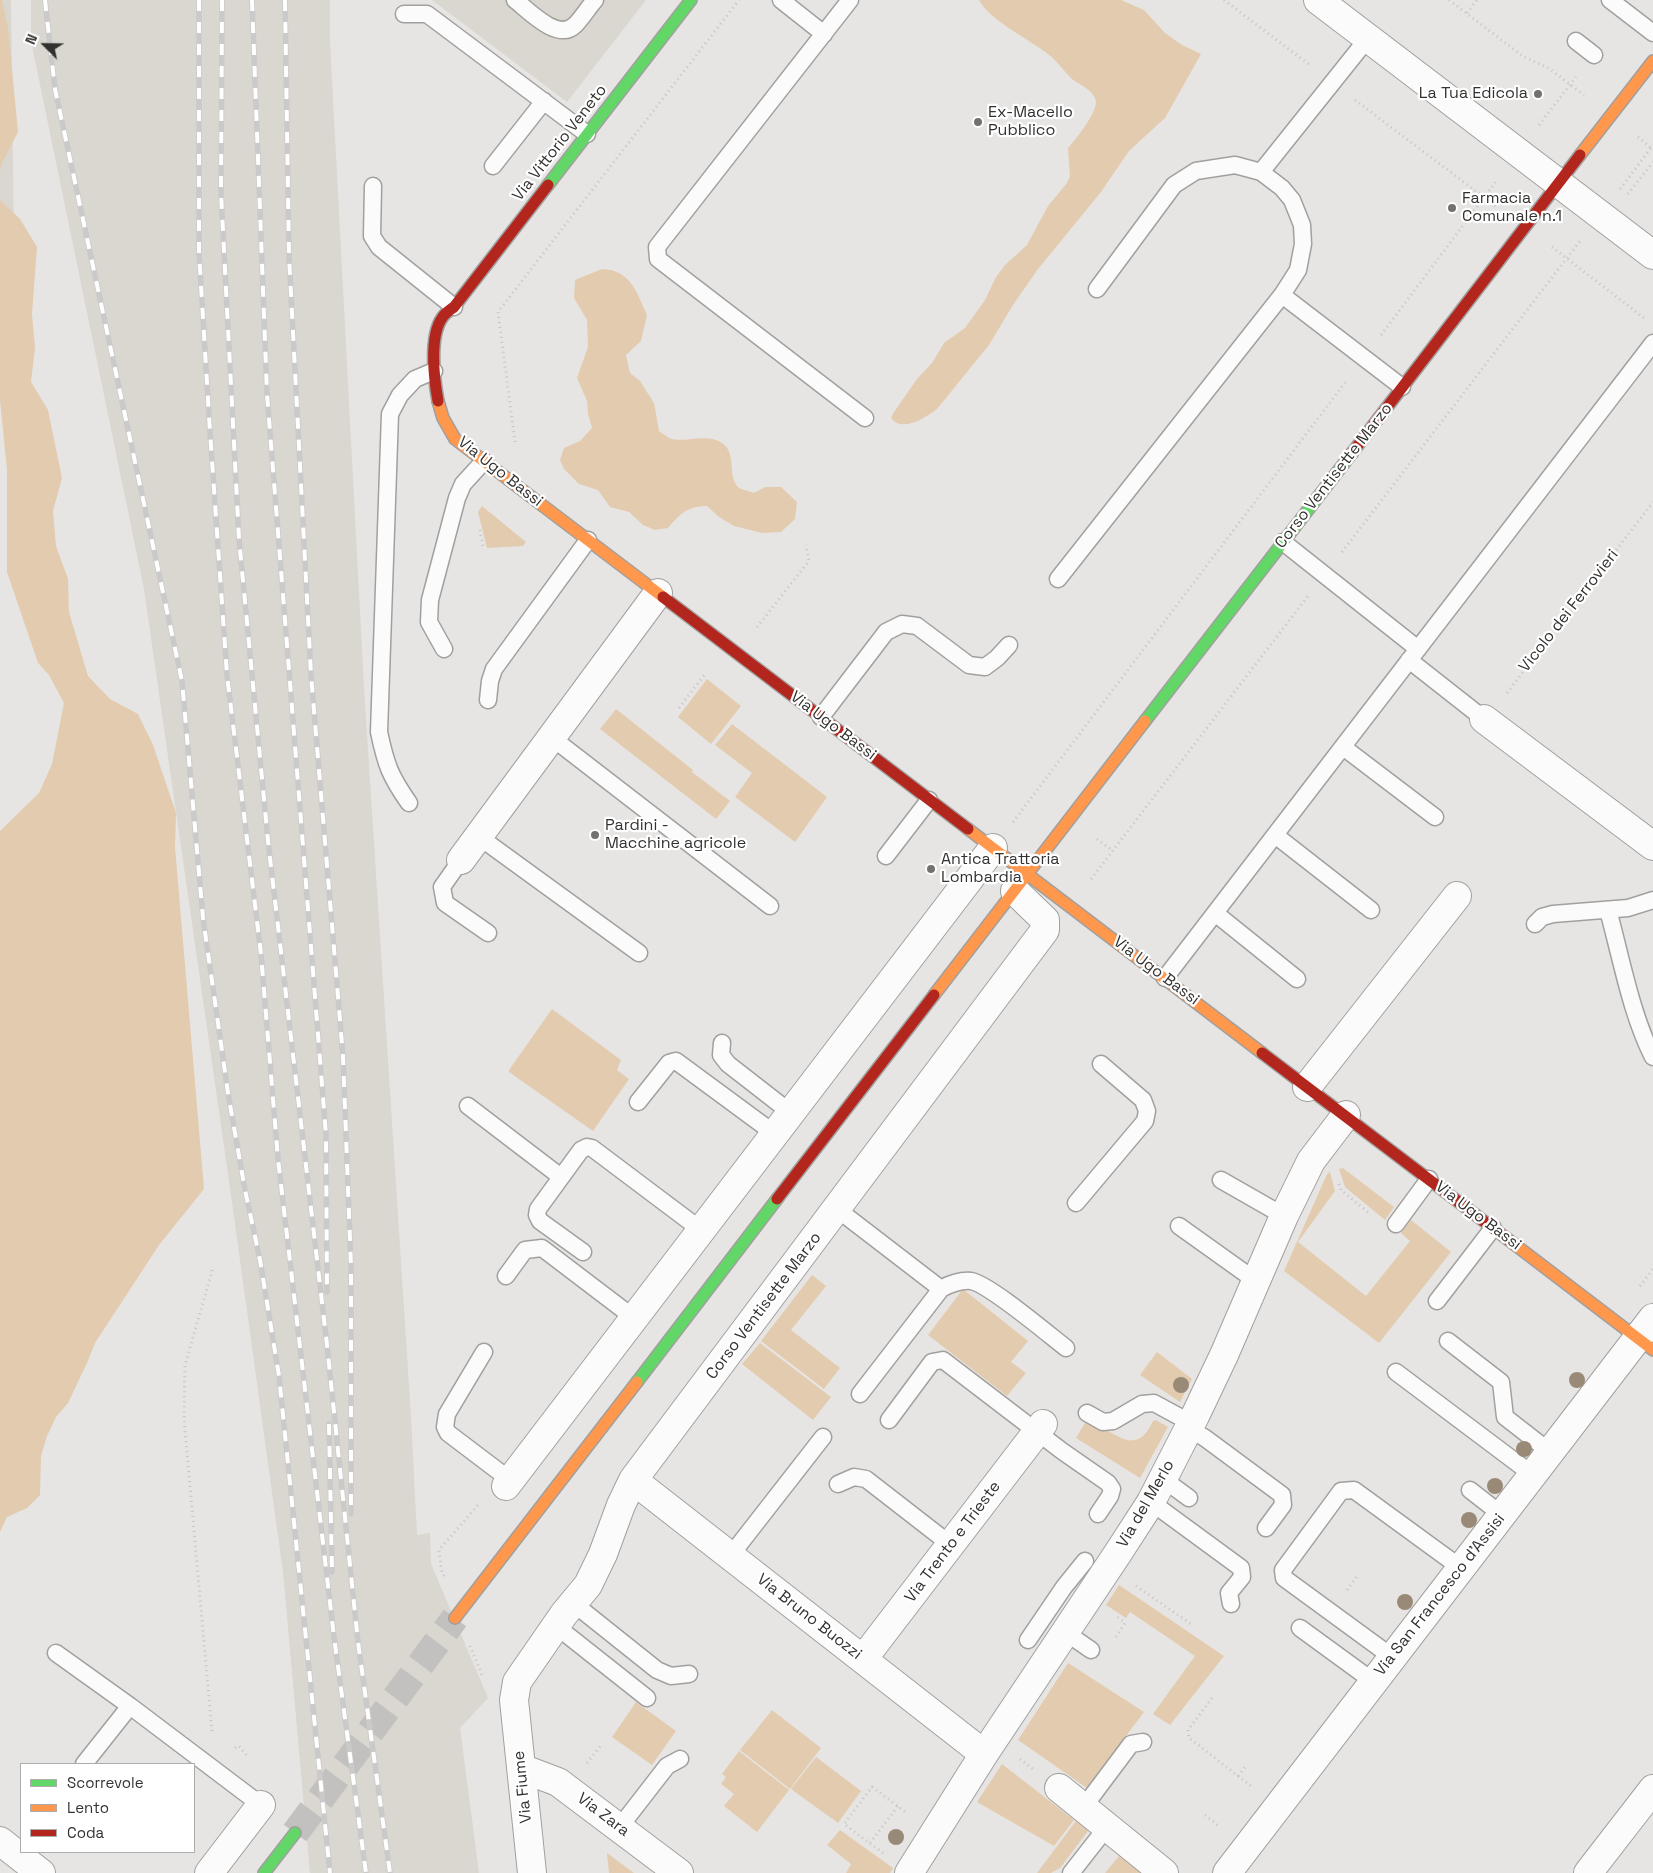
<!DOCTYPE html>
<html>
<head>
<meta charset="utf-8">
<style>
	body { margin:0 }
	#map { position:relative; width:1653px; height:1873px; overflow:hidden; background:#e7e5e3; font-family:"Space Grotesk",sans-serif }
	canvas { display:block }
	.legend { position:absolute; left:20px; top:1763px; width:175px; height:90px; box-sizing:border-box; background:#fff; border:1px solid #adadac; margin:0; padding:6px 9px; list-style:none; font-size:15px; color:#333230 }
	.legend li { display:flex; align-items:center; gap:10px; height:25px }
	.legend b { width:25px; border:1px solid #adadac }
	.north { position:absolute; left:20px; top:20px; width:50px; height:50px; -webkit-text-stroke:4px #fff; paint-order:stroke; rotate:293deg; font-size:14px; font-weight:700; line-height:20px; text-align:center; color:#333230 }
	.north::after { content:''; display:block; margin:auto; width:18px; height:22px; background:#333230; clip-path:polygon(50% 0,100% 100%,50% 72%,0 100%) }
</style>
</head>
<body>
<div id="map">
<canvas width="1653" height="1873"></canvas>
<ul class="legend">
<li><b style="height:6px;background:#63d668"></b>Scorrevole</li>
<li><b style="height:6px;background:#ff974d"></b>Lento</li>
<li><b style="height:6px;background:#b3261e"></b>Coda</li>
</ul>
<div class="north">N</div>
</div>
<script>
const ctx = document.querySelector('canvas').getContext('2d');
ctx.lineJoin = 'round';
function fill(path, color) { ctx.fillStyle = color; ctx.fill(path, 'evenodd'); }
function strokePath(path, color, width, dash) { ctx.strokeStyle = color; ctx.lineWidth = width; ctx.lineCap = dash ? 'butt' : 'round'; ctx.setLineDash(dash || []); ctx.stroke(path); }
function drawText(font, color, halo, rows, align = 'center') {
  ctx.font = font + ' "Space Grotesk",sans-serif'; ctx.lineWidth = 4.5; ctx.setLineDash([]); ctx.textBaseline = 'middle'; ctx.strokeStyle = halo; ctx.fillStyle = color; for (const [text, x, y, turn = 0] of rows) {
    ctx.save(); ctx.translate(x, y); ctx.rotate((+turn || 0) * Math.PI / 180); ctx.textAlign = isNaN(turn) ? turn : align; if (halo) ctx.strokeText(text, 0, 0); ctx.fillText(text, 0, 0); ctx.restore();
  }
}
fill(new Path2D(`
	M0 0H11L14 245 0 238Z
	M31 0H330V41L364 688 411 1417 417 1535 430 1533 431 1564 488 1698 460 1728 479 1873H310L283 1572 232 1202 144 589 31 41Z
	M432 0H646L567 102Z`), '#dad6d0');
fill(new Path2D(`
	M0 0H2L8 27 18 132 2 163 0 171Z
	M979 0H1121L1144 10 1165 33 1182 45 1201 54 1165 118 1129 151 1101 192 1038 269 1013 305 989 345 937 409C925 418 902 433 891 418L894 412 917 379 932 363 944 343 965 328 985 300 996 277 1005 265 1027 245 1048 206 1067 183 1070 176 1068 148C1076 139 1096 114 1096 102 1095 91 1080 85 1072 79 1064 71 1057 61 1048 54 1029 39 990 21 979 0Z
	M0 200 20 219 37 247 32 314 35 348 31 382 48 410 62 478 53 511 56 546 68 579 69 612 88 676 110 699 138 714 153 745 176 813 175 847 204 1189 159 1245 95 1343 87 1363 68 1403 56 1417 47 1436 41 1456 40 1495 27 1508 7 1517 0 1532V831L39 793 52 764 64 703 49 675 38 663 7 572V470L0 400Z
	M602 269C631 270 637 293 647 315L641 341 626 355 630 373 640 381 654 403 659 431C662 433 666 436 669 438 682 444 707 432 722 443 738 454 726 476 739 488 743 490 750 491 754 493L765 487H781L797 502 795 519 781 532 762 533 734 526 719 517 707 506C686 507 681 513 668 528L655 530 643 525 629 512 610 507 598 490 579 484 564 469 560 460 564 448 580 441 592 428 588 414 587 401 577 378 588 347 587 320 574 298 575 280Z
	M482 506 526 542 523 546 487 548 478 512Z
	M707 679 741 706 711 744 678 717Z
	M616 709 693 770 692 772 730 801 716 819 600 729Z
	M732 724 827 797 795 842 735 797 752 773 715 745Z
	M552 1009 621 1060 617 1070 629 1079 593 1131 509 1072V1070Z
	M1343 1168 1394 1207 1385 1220 1345 1187 1339 1169Z
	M1330 1172 1335 1191 1298 1242 1366 1296 1410 1241 1401 1233 1411 1220 1451 1252 1379 1343 1284 1271 1327 1174Z
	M812 1275 826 1286 791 1330 840 1368 824 1389 761 1341Z
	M963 1289 1028 1341 1011 1362 1026 1373 1007 1396 928 1335Z
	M760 1343 831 1397 813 1420 742 1364Z
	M1157 1352 1192 1379 1180 1402 1140 1375Z
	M1156 1420 1168 1427 1140 1478 1076 1438 1085 1423C1104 1420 1125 1453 1144 1435 1148 1431 1151 1425 1153 1421Z
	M1119 1585 1224 1656 1170 1725 1153 1714 1195 1656 1130 1612 1126 1618 1106 1605Z
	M1068 1663 1144 1712 1087 1788 1018 1740Z
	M636 1702 676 1731 652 1765 612 1737Z
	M772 1710 821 1748 790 1789 740 1750Z
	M739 1751 789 1790 757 1832 724 1806 734 1794 721 1784 726 1777 722 1774Z
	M816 1757 861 1791 838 1823 791 1789Z
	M1002 1764 1074 1820 1054 1846 977 1802Z
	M1076 1821 1088 1831 1060 1868 1051 1873H1037Z
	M840 1830 893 1868 890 1873H846L851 1864 827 1845Z
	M607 1853 634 1873H609Z
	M1119 1856 1141 1873H1105Z`), '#e3cbaf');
strokePath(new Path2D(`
	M295 1833 455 1618`), '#c3c1bf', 28, [28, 14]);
const lane = new Path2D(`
	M515 0C529 11 558 42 575 25 582 18 588 8 595 0
	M781 0 824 34
	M850 0 657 247 658 259 865 418
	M1610 0 1653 33
	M404 14H427L587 134
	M1576 41 1594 55
	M493 166 544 101
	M1261 172 1368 38
	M373 186 372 236 379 247 454 307
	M1282 295 1402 387
	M1283 542 1418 649
	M1058 579 1282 295 1298 270 1303 244 1302 225 1292 200 1282 188 1261 172 1235 165 1196 171 1174 185 1097 289
	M444 649 429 622 430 600 457 498 463 484 484 461
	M1409 660 1484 719
	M488 700 490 681 494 669 588 540
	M821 717 886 632 902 624 917 626 969 665 985 667 997 658 1009 645
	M551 737 770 906
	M1343 747 1435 817
	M409 803C390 776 386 765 379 732L390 414 400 395 415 379 434 371
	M1275 835 1371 910
	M478 836 639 953
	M886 856 929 800
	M461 860 442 887 445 903 488 933
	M1608 910C1621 957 1631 1014 1653 1057
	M1215 913 1297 979
	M1535 924 1542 917 1553 914 1628 908 1653 900
	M1165 978 1653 343
	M722 1043 721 1055 728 1064 791 1113
	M638 1102 669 1063 676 1061 775 1134
	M468 1106 561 1177
	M1221 1180 1284 1216
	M1076 1203 1145 1121 1147 1111 1143 1100 1101 1064
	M837 1209 941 1289
	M1396 1224 1429 1179
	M1179 1226 1256 1281
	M583 1252 540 1221 537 1215 538 1209 581 1150 587 1147 592 1148 701 1230
	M506 1276 525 1250 542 1248 634 1318
	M1437 1301 1493 1228
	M1448 1341 1501 1382 1505 1417 1550 1452
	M484 1352 447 1414 445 1427 448 1433 510 1480
	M1396 1372 1533 1475
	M860 1394 941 1289C949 1284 961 1280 971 1281 989 1284 1048 1334 1066 1348
	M1087 1413 1103 1422 1113 1421 1142 1404 1154 1403 1191 1423
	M889 1420 932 1362 943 1360 1062 1451 1108 1483 1112 1489 1110 1496 1098 1514
	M1188 1428 1205 1438 1282 1495 1283 1505 1266 1528
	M1163 1479 1189 1498
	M838 1484 854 1477 866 1479 951 1545
	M1470 1490 1502 1515
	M1151 1502 1241 1568 1242 1577 1229 1593 1231 1604
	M731 1555 823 1437
	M573 1603 657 1670 671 1676 689 1674
	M556 1626 647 1698
	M1300 1628 1374 1682
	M1065 1632 1091 1650
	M1028 1640 1064 1587 1085 1561
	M56 1653 130 1706
	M1392 1657 1284 1578 1283 1570 1341 1491 1354 1490 1461 1568
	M84 1764 130 1706 261 1805
	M1083 1808 1131 1744 1143 1742
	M619 1828 667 1766 680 1759
	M1071 1873 1107 1827`);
const street = new Path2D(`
	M1318 0 1653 255
	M1484 719 1653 846
	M461 860 658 593
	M1307 1087 1457 896
	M633 1480 984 1754
	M506 1486 993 848
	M863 1659 1043 1424
	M521 1768 558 1782 679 1873
	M1059 1788 1164 1873
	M0 1841 41 1873
	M209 1873 261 1805
	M532 1873 514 1700 517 1682 564 1614 588 1585 603 1554 621 1505 633 1480 1045 930V920L1015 891
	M909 1873 984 1754 1118 1553 1151 1502 1195 1416 1224 1355 1284 1216 1311 1161 1346 1115
	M1227 1873 1653 1318
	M1588 1873 1653 1789`);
const fast = new Path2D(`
	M548 185 691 0
	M1145 721 1352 453
	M637 1382 777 1199
	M264 1873 295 1833`);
const slow = new Path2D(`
	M1580 155 1653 61
	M438 401 443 418 455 439 663 597
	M968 829 1262 1053
	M934 995 1145 721
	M1514 1244 1653 1350
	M455 1618 637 1382`);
const jam = new Path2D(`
	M438 401C434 379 429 337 442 318 445 313 450 310 454 307L548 185
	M1352 453 1580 155
	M663 597 968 829
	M1262 1053 1514 1244
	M777 1199 934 995`);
strokePath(lane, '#a1a09e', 19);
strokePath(street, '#a1a09e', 30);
strokePath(fast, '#a1a09e', 14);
strokePath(slow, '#a1a09e', 14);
strokePath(jam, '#a1a09e', 14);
strokePath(new Path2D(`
	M1224 0 1311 66
	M1449 0 1524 57 1547 67 1584 95
	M1467 13 1477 0
	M1355 100 1498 208
	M1539 125 1576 77
	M1638 137 1651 148
	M1620 189 1653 145
	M1628 194 1653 162
	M1552 247 1644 318
	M1381 335 1497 180
	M515 442 498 312 739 0
	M480 530 483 546
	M1342 552 1580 241
	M757 627 809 561 806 545
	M1507 693 1653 502
	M679 708 706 673
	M1013 822 1347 380
	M1097 839 1112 850
	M1091 879 1308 596
	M1339 1184 1341 1190 1369 1213
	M1640 1286 1653 1269
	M444 1576 442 1573 439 1550 478 1505
	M1136 1586 1191 1624
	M1347 1590 1358 1575
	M1116 1637 1125 1623 1116 1616
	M470 1646 482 1675
	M1212 1698 1188 1730 1189 1738 1251 1786
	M212 1731 184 1419 185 1365 213 1268
	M235 1748 239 1746 248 1757
	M1020 1759 1033 1769
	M587 1763 602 1744
	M1238 1776 1247 1765
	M1205 1815 1220 1827
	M870 1843 898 1806
	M883 1853 844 1824 872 1787 907 1813`), '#c5c4c4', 3, [1, 4]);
strokePath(lane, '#fbfbfb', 16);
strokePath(street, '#fbfbfb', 28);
strokePath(fast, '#63d668', 11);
strokePath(slow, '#ff974d', 11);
strokePath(jam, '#b3261e', 11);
const rail = new Path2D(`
	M45 0 55 89 182 681 203 918 228 1093 245 1190 260 1260 279 1376 330 1873
	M199 0V253L210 432 227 675 261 954 278 1159 334 1637 366 1873
	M222 0 221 193 239 539 268 841 327 1345 358 1642 390 1873
	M252 0 267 394 326 1135 327 1292
	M285 0 289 256 311 675 343 1056 351 1267V1514
	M329 1424 332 1572`);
strokePath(rail, '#cbcaca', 5.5);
strokePath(rail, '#fff', 4, [11]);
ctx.fillStyle = '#998a78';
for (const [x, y] of [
	[1577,1380],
	[1181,1385],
	[1524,1449],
	[1495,1486],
	[1469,1520],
	[1405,1602],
	[896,1837]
]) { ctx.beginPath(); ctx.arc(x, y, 8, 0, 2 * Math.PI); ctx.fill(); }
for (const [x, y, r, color] of [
	[1538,94,5,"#72716f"],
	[978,122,5,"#72716f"],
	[1452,208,5,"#72716f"],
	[595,835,5,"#72716f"],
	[931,869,5,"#72716f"]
]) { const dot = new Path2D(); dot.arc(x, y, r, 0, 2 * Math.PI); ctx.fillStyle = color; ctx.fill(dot); strokePath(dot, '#fff', 2); }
drawText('16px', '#333230', '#fff', [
	["La Tua Edicola",1528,94,"right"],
	["Ex-Macello",988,113],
	["Pubblico",988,131],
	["Farmacia",1462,199],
	["Comunale n.1",1462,217],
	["Pardini -",605,826],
	["Macchine agricole",605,844],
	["Antica Trattoria",941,860],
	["Lombardia",941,878]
], 'left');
drawText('16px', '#333230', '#fff', [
	["Via Vittorio Veneto",560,143,-52],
	["Via Ugo Bassi",500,472,38],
	["Corso Ventisette Marzo",1334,476,-52],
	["Vicolo dei Ferrovieri",1569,611,-52],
	["Via Ugo Bassi",833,726,37],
	["Via Ugo Bassi",1156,971,37],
	["Via Ugo Bassi",1478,1216,37],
	["Corso Ventisette Marzo",764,1306,-53],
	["Via del Merlo",1146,1504,-60],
	["Via Trento e Trieste",953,1542,-53],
	["Via San Francesco d'Assisi",1440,1595,-52],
	["Via Bruno Buozzi",809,1617,38],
	["Via Fiume",523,1787,-96],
	["Via Zara",603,1815,37]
]);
</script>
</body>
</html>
